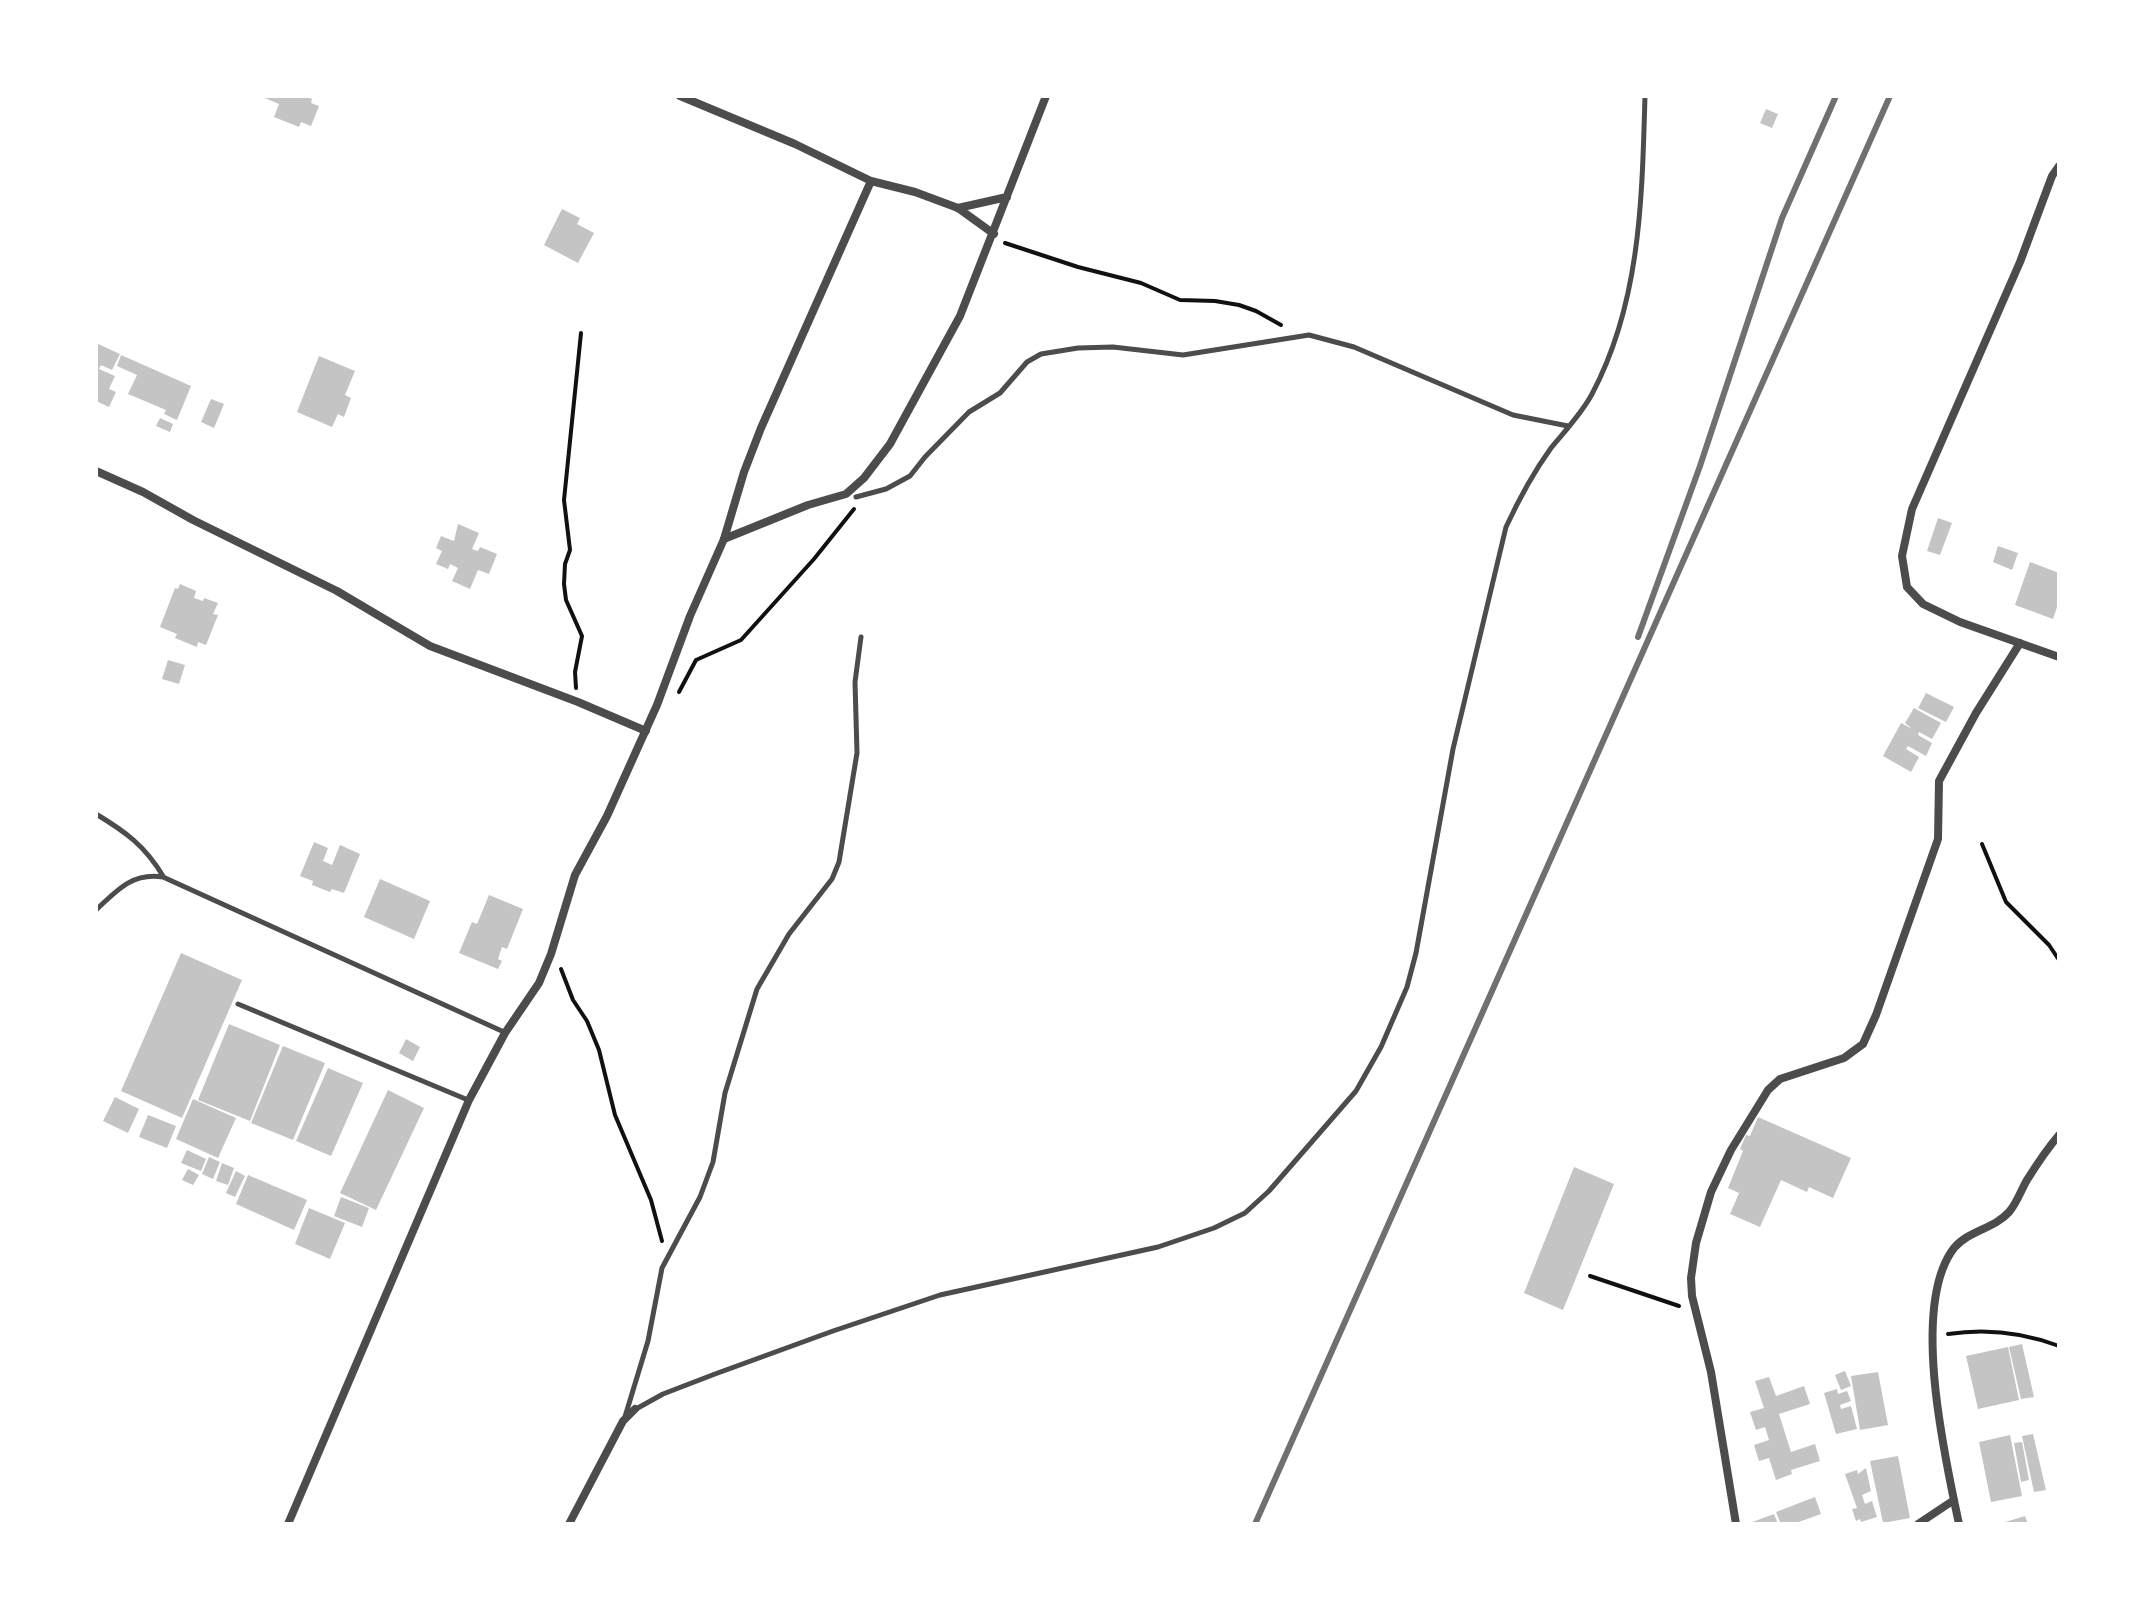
<!DOCTYPE html>
<html>
<head>
<meta charset="utf-8">
<style>
	body { margin:0 }
	#map { position:relative; width:2155px; height:1620px; overflow:hidden; background:#fff; font-family:Barlow,sans-serif }
	canvas { display:block }
	.frame { position:absolute; inset:0; border:98px solid #fff; pointer-events:none }
</style>
</head>
<body>
<div id="map">
<canvas width="2155" height="1620"></canvas>
<div class="frame"></div>
</div>
<script>
const ctx = document.querySelector('canvas').getContext('2d');
ctx.lineJoin = 'round';
function fill(path, color) { ctx.fillStyle = color; ctx.fill(path, 'evenodd'); }
function strokePath(path, color, width, dash) { ctx.strokeStyle = color; ctx.lineWidth = width; ctx.lineCap = dash ? 'butt' : 'round'; ctx.setLineDash(dash || []); ctx.stroke(path); }
fill(new Path2D(`
	M260 96H306L312 99 311 103 319 106 311 126 301 122 299 127 274 117 279 104Z
	M1766 109 1778 114 1772 128 1760 123Z
	M562 209 580 218 577 224 594 233 578 263 544 245Z
	M96 343 120 354 112 370 101 365 99 369 115 376 109 389 116 392 109 407 96 401Z
	M121 355 191 386 177 420 164 414 166 410 128 394 137 375 117 366Z
	M319 356 355 371 345 395 351 398 344 417 338 414 332 427 297 412Z
	M211 399 224 404 214 428 201 422Z
	M160 418 173 424 170 432 156 426Z
	M1938 518 1952 523 1940 555 1927 551Z
	M458 524 479 533 472 549 478 551 480 547 497 554 489 574 478 570 470 589 452 581 458 568 450 564 448 569 436 564 442 551 436 548 441 536 454 541Z
	M1998 546 2018 553 2012 570 1993 562Z
	M2030 562 2059 573V601L2053 619 2015 605Z
	M180 584 196 591 194 598 203 601 204 598 218 603 213 614 218 615 206 645 198 642 197 647 175 638 177 634 160 627 175 588 178 589Z
	M168 660 185 665 179 684 162 679Z
	M1926 693 1954 707 1946 722 1918 708Z
	M1914 708 1941 723 1932 739 1919 732 1918 735 1932 743 1926 756 1908 746 1906 749 1919 757 1911 772 1883 756 1901 723 1912 729 1905 723Z
	M314 842 328 848 323 861 332 865 340 845 360 854 344 893 332 889 330 892 312 885 313 881 300 876Z
	M380 879 430 901 414 939 364 917Z
	M489 895 523 909 507 949 502 947 498 959 502 961 498 969 459 953 472 922 477 924Z
	M181 953 242 980 182 1118 121 1091Z
	M229 1024 280 1045 250 1121 198 1100Z
	M406 1039 420 1047 413 1061 399 1053Z
	M283 1046 325 1063 293 1140 251 1123Z
	M328 1068 363 1083 331 1156 296 1141Z
	M388 1090 424 1108 376 1210 340 1193Z
	M115 1097 139 1109 128 1133 103 1121Z
	M193 1099 236 1118 218 1158 176 1139Z
	M148 1115 176 1126 167 1148 139 1137Z
	M1758 1117 1851 1158 1833 1198 1809 1187 1807 1192 1781 1180 1760 1227 1730 1214 1739 1193 1728 1188 1743 1151 1740 1149 1746 1135 1750 1136Z
	M187 1150 206 1159 201 1171 181 1163Z
	M209 1157 220 1162 213 1179 202 1174Z
	M222 1163 234 1168 228 1185 216 1181Z
	M1574 1167 1614 1184 1563 1310 1524 1293Z
	M188 1169 199 1175 193 1185 182 1180Z
	M236 1171 245 1176 235 1197 226 1193Z
	M248 1175 307 1200 294 1230 236 1204Z
	M341 1197 369 1208 362 1227 334 1216Z
	M309 1208 345 1223 330 1259 295 1244Z
	M2022 1344 2034 1397 2021 1399 2009 1347Z
	M2008 1347 2019 1400 1978 1409 1966 1356Z
	M1845 1371 1851 1386 1841 1390 1835 1375Z
	M1878 1372 1888 1425 1860 1430 1851 1376Z
	M1769 1377 1776 1396 1804 1386 1810 1404 1779 1414 1791 1452 1815 1444 1820 1461 1791 1470 1792 1474 1776 1480 1769 1458 1759 1461 1754 1445 1769 1440 1765 1427 1756 1430 1750 1412 1764 1408 1755 1381Z
	M1837 1389 1838 1394 1847 1391 1851 1401 1840 1405 1841 1409 1851 1406 1857 1429 1836 1434 1824 1393Z
	M2033 1434 2046 1490 2034 1492 2022 1436Z
	M2010 1435 2022 1496 1991 1502 1979 1442Z
	M2022 1442 2029 1480 2021 1482 2014 1443Z
	M1898 1456 1910 1518 1883 1523 1870 1461Z
	M1866 1468 1871 1491 1862 1495 1865 1504 1872 1501 1877 1517 1861 1522 1860 1519 1856 1521 1852 1509 1857 1508 1845 1474 1857 1470 1858 1474Z
	M1815 1497 1821 1514 1793 1524H1781L1776 1512Z
	M1774 1514 1778 1524H1747Z
	M2025 1516 2028 1524H2002V1523Z`), '#c4c4c4');
strokePath(new Path2D(`
	M1005 243 1078 267 1141 283 1180 300 1215 301 1239 305 1256 311 1281 325
	M576 688 575 672 582 636 566 600 564 584 565 564 570 550 564 500 581 333
	M679 692 696 660 741 640 814 559 854 509
	M1982 844 2006 902 2049 945 2059 960
	M561 969 573 1000 587 1021 599 1050 615 1115 651 1200 662 1241
	M1590 1276 1679 1306
	M1948 1334C1987 1328 2022 1332 2059 1346`), '#111', 4);
strokePath(new Path2D(`
	M856 497 886 489 910 476 925 457 969 412 1000 393 1027 362 1041 354 1078 348 1113 347 1183 355 1309 335 1354 347 1513 415 1568 426
	M96 814C126 832 145 846 163 876
	M96 910C117 890 133 872 163 877L504 1032
	M238 1004 468 1100
	M636 1409 663 1394 715 1374 833 1331 940 1295 1158 1247 1214 1228 1245 1213 1269 1191 1356 1091 1381 1047 1407 987 1416 953 1453 749 1506 527C1519 499 1533 473 1551 448 1565 431 1582 413 1592 394 1641 302 1642 197 1645 96
	M624 1420 648 1341 662 1268 700 1197 713 1162 725 1093 757 989 789 934 832 879 839 862 857 753 855 682 861 637`), '#4c4c4c', 5);
strokePath(new Path2D(`
	M680 96 795 144 871 181 915 192 958 208 994 234
	M2059 166 2052 176 2020 262 1912 509 1902 556 1907 587 1923 604 1960 622 2059 657
	M958 208 1007 197
	M96 471 143 492 193 520 337 591 430 646 578 702 646 731
	M724 539 808 505 846 494 864 478 890 444 960 316 1046 96
	M288 1524 469 1100 505 1033 539 983 551 954 575 875 607 816 657 705 690 616 724 539 744 472 761 428 871 181
	M569 1524 623 1421 635 1409
	M1736 1524 1711 1372 1692 1296 1691 1278 1696 1243 1711 1192 1731 1150 1768 1090 1780 1079 1844 1058 1863 1044 1876 1015 1938 839 1939 781 1976 713 2020 643
	M1918 1524 1954 1500
	M1959 1524C1945 1458 1910 1305 1954 1248 1969 1230 1994 1229 2009 1212 2017 1203 2021 1190 2027 1180 2037 1164 2047 1149 2059 1135`), '#4c4c4c', 8);
strokePath(new Path2D(`
	M1638 637 1700 466 1782 218 1836 96
	M1255 1524 1890 96`), '#707070', 6);
</script>
</body>
</html>
